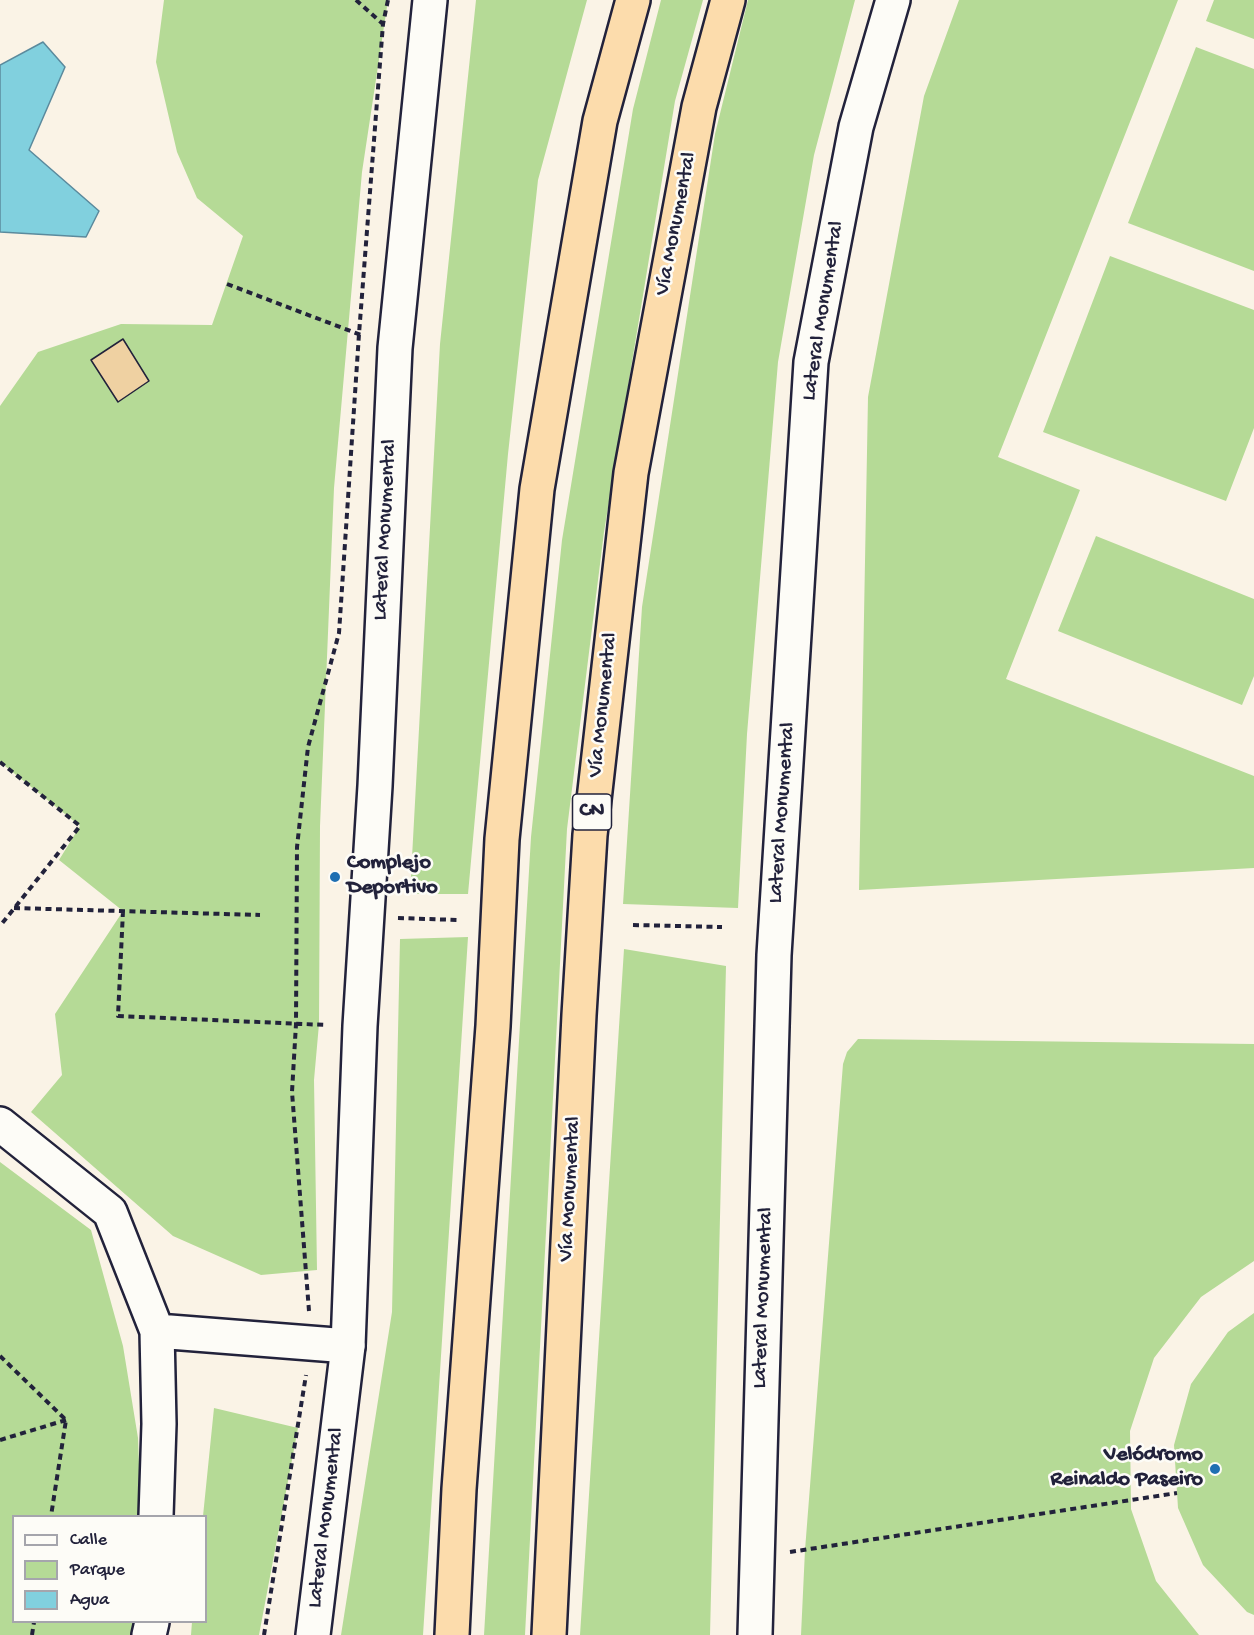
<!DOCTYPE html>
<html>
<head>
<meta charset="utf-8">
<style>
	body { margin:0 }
	#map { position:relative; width:1254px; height:1635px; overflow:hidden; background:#faf3e6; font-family:"Gochi Hand",sans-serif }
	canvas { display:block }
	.legend { position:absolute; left:12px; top:1515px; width:195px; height:108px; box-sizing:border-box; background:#fdfcf7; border:2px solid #a5a5ac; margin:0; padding:8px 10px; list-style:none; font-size:18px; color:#22223b }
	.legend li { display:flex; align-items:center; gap:12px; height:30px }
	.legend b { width:30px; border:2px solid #a5a5ac }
</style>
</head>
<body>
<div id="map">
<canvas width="1254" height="1635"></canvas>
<ul class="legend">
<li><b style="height:8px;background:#fdfcf7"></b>Calle</li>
<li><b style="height:16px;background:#b5da96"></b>Parque</li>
<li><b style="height:16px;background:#81d0de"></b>Agua</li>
</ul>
</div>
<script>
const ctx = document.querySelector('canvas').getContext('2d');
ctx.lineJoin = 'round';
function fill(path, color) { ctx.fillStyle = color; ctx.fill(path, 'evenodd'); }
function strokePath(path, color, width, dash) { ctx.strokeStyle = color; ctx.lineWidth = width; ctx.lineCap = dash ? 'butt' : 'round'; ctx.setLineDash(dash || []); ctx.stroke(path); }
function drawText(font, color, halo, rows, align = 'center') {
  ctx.font = font + ' "Gochi Hand",sans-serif'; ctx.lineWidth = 5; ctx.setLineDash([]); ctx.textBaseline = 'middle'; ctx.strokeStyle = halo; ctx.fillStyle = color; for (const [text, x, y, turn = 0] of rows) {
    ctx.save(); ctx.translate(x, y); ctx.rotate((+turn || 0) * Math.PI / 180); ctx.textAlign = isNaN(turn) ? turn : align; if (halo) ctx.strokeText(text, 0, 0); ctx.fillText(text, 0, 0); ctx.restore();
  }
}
fill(new Path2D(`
	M164 0H388L362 172 334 488 320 826 319 1024 314 1080 317 1270 261 1275 173 1236 31 1112 62 1075 55 1014 123 911 59 860 80 826 0 762V406L38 352 121 324 212 325 243 236 197 198 177 152 156 62Z
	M476 0H587L538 180 508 454 468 894H410L440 344Z
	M661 0H703L675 101 604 532 567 829 525 1635H484L531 837 562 540 633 109Z
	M748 0H855L814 155 778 362 747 734 738 908 623 904 642 607 715 134Z
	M959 0H1178L998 457 1080 490 1006 679 1254 776V868L859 890 868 397 924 96Z
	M1214 0H1254V39L1206 21Z
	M1196 47 1254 69V271L1128 223Z
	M1110 256 1254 310V428L1226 501 1043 432Z
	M1096 536 1254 599V676L1242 705 1058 631Z
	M468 937 423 1635H341L392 1312 400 939Z
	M624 949 726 966 710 1635H580Z
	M858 1039 1254 1044V1261L1201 1297 1154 1358 1130 1431 1131 1509 1156 1581 1199 1635H801L805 1550 843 1064 847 1052Z
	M0 1162 91 1230 123 1346 138 1438 141 1516H14V1622H143L140 1635H0Z
	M1254 1313V1615L1247 1612 1203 1565 1178 1508 1174 1445 1191 1384 1228 1332Z
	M214 1408 298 1428 259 1635H191L192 1622H206V1516H203Z`), '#b5da96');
const water = new Path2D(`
	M43 42 65 67 29 150 99 211 86 237 0 232V65Z`);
fill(water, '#81d0de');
strokePath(water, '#5b8a9d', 1.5);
const building = new Path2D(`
	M123 339 149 381 118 402 91 360Z`);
fill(building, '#efd1a2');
strokePath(building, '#22223b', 1.5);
const minor = new Path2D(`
	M0 1124 110 1212 157 1331 159 1424 156 1516
	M157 1331 348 1346
	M149 1635 152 1622`);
const tertiary = new Path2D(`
	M313 1635 348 1346 360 1026 375 786 395 348 430 0
	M755 1635 774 955 811 362 856 127 893 0`);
const motorway = new Path2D(`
	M452 1635 459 1489 493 1026 502 839 537 489 600 121 633 0
	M549 1635 579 1015 590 835 631 473 699 107 728 0`);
strokePath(minor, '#22223b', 38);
strokePath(tertiary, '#22223b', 38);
strokePath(motorway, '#22223b', 38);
strokePath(new Path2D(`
	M356 0 383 24
	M227 284 361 335
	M0 762 80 826 0 926
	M14 908 260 915
	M123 911 118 1016 327 1025
	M398 918 459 920
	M633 925 722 927
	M309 1311 292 1092 296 1024 297 847 308 747 339 633 359 334 383 24 388 0
	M0 1356 66 1420 51 1516
	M0 1440 66 1420
	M790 1552 1177 1493
	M32 1635 34 1622
	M264 1635 306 1375`), '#22223b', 4, [6, 4.5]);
strokePath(minor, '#fdfcf7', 33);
strokePath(tertiary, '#fdfcf7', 33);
strokePath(motorway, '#fcdcac', 33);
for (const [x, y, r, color] of [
	[335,877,6,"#1f6fb2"],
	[1215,1469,6,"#1f6fb2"]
]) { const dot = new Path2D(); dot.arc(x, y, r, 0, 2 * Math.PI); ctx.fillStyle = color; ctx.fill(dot); strokePath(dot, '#fdfcf7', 2); }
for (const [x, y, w] of [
	[592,812,39]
]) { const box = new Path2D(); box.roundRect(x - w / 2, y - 18, w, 36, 4.5); ctx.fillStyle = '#fdfcf7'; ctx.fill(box); strokePath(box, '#22223b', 1.5); }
drawText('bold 21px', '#22223b', null, [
	["CN",592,812]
]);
drawText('22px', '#22223b', '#fdfcf7', [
	["Vía Monumental",677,224,-79],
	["Lateral Monumental",824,311,-81],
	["Lateral Monumental",386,530,-87],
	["Vía Monumental",604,705,-84],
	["Lateral Monumental",783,813,-86],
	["Vía Monumental",571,1189,-87],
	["Lateral Monumental",764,1298,-88],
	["Lateral Monumental",327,1518,-83]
]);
drawText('bold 22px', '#22223b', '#fdfcf7', [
	["Complejo",347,864],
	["Deportivo",347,889],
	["Velódromo",1203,1456,"right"],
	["Reinaldo Paseiro",1203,1481,"right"]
], 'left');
</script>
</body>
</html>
